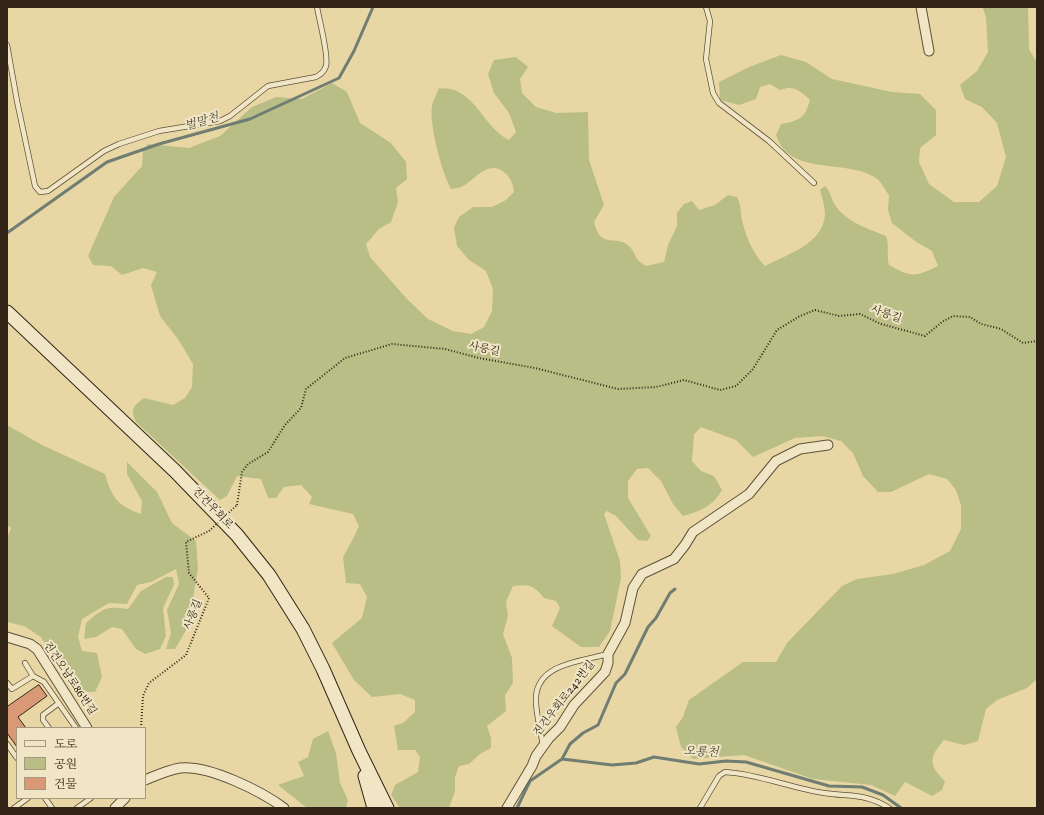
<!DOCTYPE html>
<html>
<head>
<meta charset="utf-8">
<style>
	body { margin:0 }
	#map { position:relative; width:1044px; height:815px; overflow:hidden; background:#e8d7a5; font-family:Vollkorn,"Noto Serif KR",serif }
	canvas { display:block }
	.frame { position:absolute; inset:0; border:8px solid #312416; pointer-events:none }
	.legend { position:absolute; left:16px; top:727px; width:130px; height:72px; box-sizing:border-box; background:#f0e5c4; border:1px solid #a4987e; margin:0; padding:5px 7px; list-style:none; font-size:12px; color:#312416 }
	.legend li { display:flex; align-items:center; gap:8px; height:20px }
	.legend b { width:20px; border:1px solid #a4987e }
</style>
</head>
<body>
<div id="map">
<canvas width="1044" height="815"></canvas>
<div class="frame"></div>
<ul class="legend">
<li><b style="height:5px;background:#f0e5c4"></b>도로</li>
<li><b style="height:11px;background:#b8be85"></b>공원</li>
<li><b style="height:11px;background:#da9976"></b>건물</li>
</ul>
</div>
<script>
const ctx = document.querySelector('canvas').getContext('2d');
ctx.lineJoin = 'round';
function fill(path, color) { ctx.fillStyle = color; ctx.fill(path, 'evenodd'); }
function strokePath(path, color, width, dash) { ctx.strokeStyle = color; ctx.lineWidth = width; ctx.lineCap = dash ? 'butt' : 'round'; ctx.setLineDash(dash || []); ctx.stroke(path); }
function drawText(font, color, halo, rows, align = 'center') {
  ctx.font = font + ' Vollkorn,"Noto Serif KR",serif'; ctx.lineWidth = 4; ctx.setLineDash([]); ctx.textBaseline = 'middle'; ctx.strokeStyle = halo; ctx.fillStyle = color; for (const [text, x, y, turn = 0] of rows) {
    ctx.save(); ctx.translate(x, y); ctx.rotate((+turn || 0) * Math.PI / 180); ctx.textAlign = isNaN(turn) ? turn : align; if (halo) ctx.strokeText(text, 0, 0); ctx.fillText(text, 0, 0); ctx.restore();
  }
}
fill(new Path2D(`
	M981 7H1028L1029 49 1037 63V679L1027 688 997 700 986 709 978 741 964 745 944 740C929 757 928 765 945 781L942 790 932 796 905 782 895 796 871 785 813 779 744 755 693 759 681 747 676 727 683 717 689 700 743 662H776L787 643 842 586 857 579 893 574 924 565 950 551 961 529V505L956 490 947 479 929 474 891 492H878L863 476 853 453 841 441 822 436 795 438 753 457 736 440 701 427 694 434 692 461 701 471 714 476 722 490C714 505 700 512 683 516L673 504 661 481 648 468 637 469 628 481V498L651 536 647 541 638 540 616 516 607 511 604 514 620 561 621 578 610 631 599 647H581L552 626 560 608 556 601 544 598C534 585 529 584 513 586L506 602 508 616 503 634 512 658 513 683 505 695 506 711 487 726 491 738V748L480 754 469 764 459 766 455 777V791L449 808H400L391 795 395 785 418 772 420 757 415 750H398L394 726 403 723 415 712V700L400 694 372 697 354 680 332 643 362 618 367 597 360 584 346 583 343 557 353 539 359 526 353 514 309 504 312 497 301 485 284 487 276 498H268L261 479 237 476 227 496 220 500 136 422C130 408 133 407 144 398L173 405 185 398 192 387 193 364 178 339 160 316 151 285 157 272 143 268 122 275 111 266 93 265 88 256 114 197 142 166 143 150 148 144 189 148 220 136 252 107 276 97 302 99 332 83 347 92 360 123 391 143 406 162 407 179 396 188 398 202 391 222 379 229 366 244 370 257 407 299 428 319 453 331 471 334 484 327 492 311 493 289 486 271 469 260 457 246 454 228 459 217 473 207H492L506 200 514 192C513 184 512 181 507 175 490 157 476 179 463 186 460 188 454 188 451 189 442 173 429 125 432 106 433 100 437 94 439 88 443 89 448 88 451 89 477 96 486 129 509 140L516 132 509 113 494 93 488 74 494 60 516 57 528 67 520 79 522 93 536 107 556 113 588 112 589 160 604 205 594 222C601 251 616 233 630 247 637 255 633 258 646 266L664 262 668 245 677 226V213L684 204 692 201 699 210 715 205 728 195 737 197C742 206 740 215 743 224 747 240 754 254 765 266 786 255 824 244 825 214 825 207 822 197 820 190L825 186C831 192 831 199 835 205 846 222 869 229 886 236 890 246 886 255 889 265 912 278 915 277 938 266L932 251 915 241 892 223 888 210 889 195C885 190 881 181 876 178 846 158 789 177 776 135L781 124C799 121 805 118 810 100 799 90 794 85 780 90L770 84 760 87 756 99 739 105 720 100 719 82 749 67 781 55 806 62 832 79 892 92 920 94 936 110V135L920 148 919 162 929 184 954 202H979L997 186 1006 157 997 123 982 107 965 99 960 85 977 71 988 52 986 17 983 8Z
	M7 425 40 444 105 474C112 498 117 505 141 514L142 501 127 474V462L157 492 172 523 196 541 198 569 188 627 175 649H166L171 633 167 610 179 584 176 569 151 582 137 585 127 604 109 603 82 619 78 637 82 651 97 653 102 677 95 692 74 691 41 637 24 626 7 622V538L11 528 7 525Z
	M166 577H173L174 585 163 608 166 636 160 649 145 654 136 649 122 629 112 627 96 637 84 639 86 623C104 608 105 606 128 609L141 591Z
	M328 731 336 753 340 783 348 800 346 808H307L278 785 304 776 298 762 308 757 313 739Z`), '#b8be85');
strokePath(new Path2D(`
	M7 233 107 162 159 144 250 119 339 78 354 51 373 7
	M562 759 570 744 583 733 598 725 616 683 625 674 648 627 656 618 670 593 675 589
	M517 808 530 781 562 759 612 765 636 763 654 757 699 764 726 761 746 762 829 786 862 787 883 795 901 808`), '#6f7d72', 3);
const building = new Path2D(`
	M39 685 47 696 18 717 26 728H17V747L7 733V707Z`);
fill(building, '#da9976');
strokePath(building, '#312416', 1);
const lane = new Path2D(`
	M706 7 710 21 706 59 713 93 719 103 769 141 814 183
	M7 45 17 101 35 186 40 192 48 191 104 151 119 144 159 131 220 121 230 116 268 86 316 77C321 74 324 72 326 66 329 56 319 19 317 7
	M25 663 33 676 44 682 76 728
	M7 683 12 689 33 676
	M49 728 43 720V715L59 703
	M7 744 17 758
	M543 746C541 731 535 712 536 697 538 663 583 661 608 654
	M45 798 52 808
	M14 808 28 798
	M77 808 91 798
	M700 808 719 776 725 772C759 774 790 788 824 793 849 797 866 793 889 808`);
const street = new Path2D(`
	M921 7 929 51
	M7 637 30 644 37 649 87 728
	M145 780C157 775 168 770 180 768 209 765 261 791 284 808
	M115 808 125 798
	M507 808 532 766 536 756 549 738 560 727 574 705 605 672 608 663V654L625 623 633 588 642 574 674 559 685 545 693 532 749 494 776 461 800 449 828 445`);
const secondary = new Path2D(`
	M7 312 175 471 237 535 269 575 303 629 323 669 359 751 387 808
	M365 776 374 808`);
strokePath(lane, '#5f513a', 6);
strokePath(street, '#5f513a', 11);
strokePath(secondary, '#312416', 15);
strokePath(new Path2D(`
	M237 505 242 472 248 464 268 452 285 425 301 408 306 389 345 358 392 344 445 349 479 358 535 368 618 389 656 387 684 380 720 390 736 386 753 369 777 330 800 316 815 310 839 316 860 314 881 324 925 336 942 322 953 316 970 317 981 324 1001 329 1023 343 1037 341
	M141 728 143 696 149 683 186 655 209 598 189 573 186 542 209 531`), '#312416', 2, [1, 2]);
strokePath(lane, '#f0e5c4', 4.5);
strokePath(street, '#f0e5c4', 9);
strokePath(secondary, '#f0e5c4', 13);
strokePath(new Path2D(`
	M209 531 237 505`), '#312416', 2, [1, 2]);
drawText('11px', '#312416', '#f0e5c4', [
	["사릉길",886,315,19],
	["사릉길",484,350,12],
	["진건우회로",212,509,46],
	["사릉길",194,615,-68],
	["진건오남로86번길",69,679,56],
	["진건우회로242번길",565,699,-52]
]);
drawText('italic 12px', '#4b493c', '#f0e5c4', [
	["벌말천",202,123,-16],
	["오룡천",701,753,3]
]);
</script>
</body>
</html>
